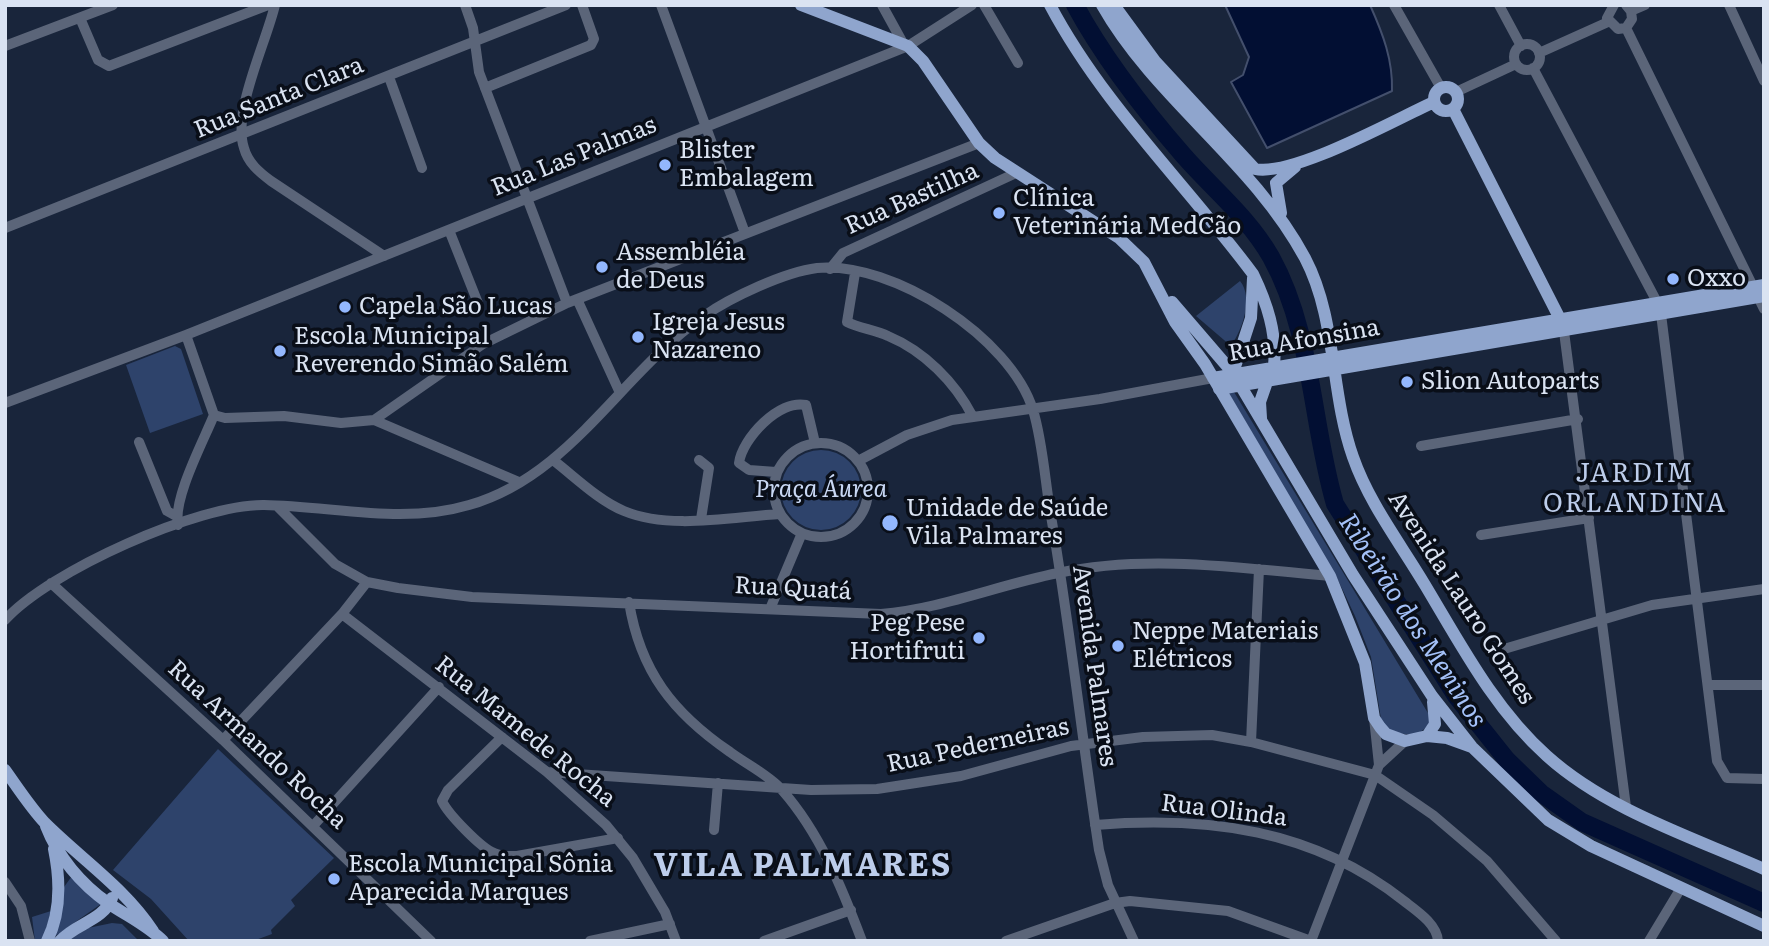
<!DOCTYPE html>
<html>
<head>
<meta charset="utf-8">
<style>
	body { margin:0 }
	#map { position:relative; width:1769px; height:946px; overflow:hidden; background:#19253b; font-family:Literata,serif }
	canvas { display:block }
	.frame { position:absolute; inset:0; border:7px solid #dae3f2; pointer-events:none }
</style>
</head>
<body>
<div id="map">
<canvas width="1769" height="946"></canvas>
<div class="frame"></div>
</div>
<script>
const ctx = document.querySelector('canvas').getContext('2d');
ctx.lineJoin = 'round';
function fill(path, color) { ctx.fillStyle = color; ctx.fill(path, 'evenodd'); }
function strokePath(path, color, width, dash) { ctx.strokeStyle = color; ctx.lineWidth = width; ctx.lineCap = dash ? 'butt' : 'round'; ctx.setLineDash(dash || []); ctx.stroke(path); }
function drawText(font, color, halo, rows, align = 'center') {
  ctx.font = font + ' Literata,serif'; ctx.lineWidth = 7; ctx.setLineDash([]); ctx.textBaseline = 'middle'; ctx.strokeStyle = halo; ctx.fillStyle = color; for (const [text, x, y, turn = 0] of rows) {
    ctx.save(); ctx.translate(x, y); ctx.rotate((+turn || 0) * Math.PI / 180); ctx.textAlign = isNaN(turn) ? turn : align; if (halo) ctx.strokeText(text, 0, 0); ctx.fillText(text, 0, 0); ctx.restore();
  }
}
fill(new Path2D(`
	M1240 281C1254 298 1242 330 1231 346L1196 316Z
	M175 346 181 349 203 414 150 433 126 365Z
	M1231 387 1431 718C1425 741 1396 736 1382 725L1371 657 1355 616 1337 578 1228 392Z
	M781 490a40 40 0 1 1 80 0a40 40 0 1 1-80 0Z
	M218 749 334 858 291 900 295 906 271 930 272 934 253 941H189L151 899 113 870Z
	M72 876 101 904 54 937 64 887Z
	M51 911 43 941H35L32 917Z
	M112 923 122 924 137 939 68 941 88 928Z`), '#2e436b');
const water = new Path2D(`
	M1225 5H1370C1383 34 1393 60 1392 91L1267 148 1231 82 1243 75 1249 57Z`);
fill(water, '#020f33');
strokePath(water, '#434f6c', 2);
strokePath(new Path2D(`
	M1075 5C1104 59 1144 110 1184 156 1214 190 1248 217 1271 257 1313 333 1311 422 1335 504L1456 696 1507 760 1541 793 1582 822 1764 903`), '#020f33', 18);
strokePath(new Path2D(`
	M275 5C266 43 232 112 244 148 248 163 259 172 271 181L384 256
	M465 5 473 28 479 72 567 303
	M661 5 745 233
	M882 5 904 45
	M984 5 1018 63
	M1394 5 1441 88
	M1499 5 1521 46
	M1614 5 1607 18 1618 29 1626 28 1632 19 1631 11 1626 5
	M1729 5 1764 81
	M1631 11 1645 5
	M80 18 98 60 109 66 268 5
	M1626 28 1764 309
	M1514 57a13 13 0 1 1 26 0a13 13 0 1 1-26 0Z
	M5 46 113 5
	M1539 53 1608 22
	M1533 68 1657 302 1661 314 1717 761 1727 778 1764 779
	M389 77 422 168
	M485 88 591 45 594 39 582 5
	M1456 92 1516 64
	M5 228 566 5
	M449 230 478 303
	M830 269 843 253 1016 173
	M855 273 847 322C859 328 875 330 888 336 924 351 955 382 973 417
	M577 299 620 393
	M1563 324 1626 807
	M5 403 186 335 908 46 972 5
	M214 415 225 418 284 416 341 423 374 420 483 344 567 303 979 143
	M374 420 519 482
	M139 442 167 511 176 516
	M774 490a47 47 0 1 1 94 0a47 47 0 1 1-94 0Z
	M1421 446 1578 419
	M553 460C575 477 598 500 624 511 670 530 731 517 780 514
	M699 460 709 468 701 519
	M858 461 907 435 952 420 1100 399 1213 378
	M776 472 749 470 739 463C742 439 779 399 806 405L815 443
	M277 506 335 564 367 582 398 588 472 597 881 614C941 609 998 585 1058 573 1147 554 1241 568 1330 576
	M178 525C173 498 203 442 214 415L186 335
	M1481 535 1589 518
	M51 583 223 740 431 941
	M629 602C640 671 673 713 730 752 746 764 769 775 782 790 820 833 842 888 862 941
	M770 609 802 533
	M342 614 547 772 606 825 633 858 665 912 676 941
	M5 620C49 571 199 504 264 505 333 506 402 525 469 505 571 476 621 373 704 316 731 297 785 272 817 268 893 261 1011 338 1033 410 1043 443 1045 482 1051 516 1070 627 1082 739 1099 850L1108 885 1134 941
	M1504 649 1652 605 1764 589
	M1708 685H1764
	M1374 718 1379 765
	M502 737 448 790 442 801C448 814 481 848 494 853 502 857 509 856 517 856L618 838
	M223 740 342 614 367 582
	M1251 742 1259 569
	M547 772 811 790 877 789 961 776 1071 746 1143 737 1212 735 1251 742 1375 775 1433 815 1487 861 1556 941
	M1095 825C1208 816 1313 829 1404 901 1417 911 1437 924 1438 941
	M313 826 439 687
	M714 830 718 783
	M5 882 21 906 30 941
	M590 941 670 924
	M764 941 851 910
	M1006 941 1115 903 1130 901 1228 911 1311 941 1379 765 1405 741
	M1649 941 1681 888`), '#5b6579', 10);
strokePath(new Path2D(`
	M801 5 908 46 923 61 979 143 995 158 1119 238 1144 262 1175 322 1205 364 1330 576 1365 663 1374 718 1380 727 1386 734 1405 741 1427 736 1447 738 1472 747
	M1050 5C1103 105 1186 184 1253 274 1267 303 1277 333 1274 366
	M1102 5C1156 100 1253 161 1305 258 1337 319 1330 392 1353 457 1369 503 1400 543 1425 585 1461 645 1495 710 1547 756 1607 810 1692 837 1764 869
	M1114 5 1155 61 1255 169C1293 177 1396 119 1434 102
	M1434 99a12 12 0 1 1 24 0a12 12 0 1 1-24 0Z
	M1453 109 1560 319
	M1281 213 1276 183 1295 167
	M1172 302 1233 373 1353 575 1432 696 1472 747 1548 820 1591 846 1764 926
	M1233 373 1251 318 1253 278
	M1213 378 1764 285
	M1219 389 1764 296
	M1261 418 1260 402 1268 379
	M1427 736 1435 724 1433 702
	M5 770C18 788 30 807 45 823 81 859 125 888 153 931
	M46 826C58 857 81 884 108 903 127 916 147 925 163 941
	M47 941C61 913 60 878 54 849
	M60 941C76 923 103 921 112 898`), '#8fa5cd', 12);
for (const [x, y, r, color] of [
	[665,165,7,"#93b7fd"],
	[999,213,7,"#93b7fd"],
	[602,267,7,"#93b7fd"],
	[1673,279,7,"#93b7fd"],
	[345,307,7,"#93b7fd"],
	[638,337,7,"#93b7fd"],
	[280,351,7,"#93b7fd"],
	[1407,382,7,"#93b7fd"],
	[890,523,9,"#93b7fd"],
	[979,638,7,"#93b7fd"],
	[1118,646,7,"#93b7fd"],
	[334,879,7,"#93b7fd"]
]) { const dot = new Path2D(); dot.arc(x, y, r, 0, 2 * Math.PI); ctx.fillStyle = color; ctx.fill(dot); strokePath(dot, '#090e18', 2.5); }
drawText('24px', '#dae3f2', '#090e18', [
	["Rua Santa Clara",279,98,-22],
	["Rua Las Palmas",574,157,-22],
	["Rua Bastilha",912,199,-24],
	["Rua Afonsina",1304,341,-10],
	["Rua Quatá",793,589,3],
	["Avenida Lauro Gomes",1461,598,57],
	["Avenida Palmares",1094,666,82],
	["Rua Mamede Rocha",525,732,39],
	["Rua Armando Rocha",257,745,43],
	["Rua Pederneiras",978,746,-12],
	["Rua Olinda",1224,811,7]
]);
drawText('24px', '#dae3f2', '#090e18', [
	["Blister",679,151],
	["Embalagem",679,179],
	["Clínica",1013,199],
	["Veterinária MedCão",1013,227],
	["Assembléia",616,253],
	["de Deus",616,281],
	["Oxxo",1687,279],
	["Capela São Lucas",359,307],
	["Igreja Jesus",652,323],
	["Nazareno",652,351],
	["Escola Municipal",294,337],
	["Reverendo Simão Salém",294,365],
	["Slion Autoparts",1421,382],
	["Unidade de Saúde",906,509],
	["Vila Palmares",906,537],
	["Peg Pese",965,624,"right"],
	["Hortifruti",965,652,"right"],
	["Neppe Materiais",1132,632],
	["Elétricos",1132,660],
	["Escola Municipal Sônia",348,865],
	["Aparecida Marques",348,893]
], 'left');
drawText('italic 24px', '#c9d8f4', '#090e18', [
	["Praça Áurea",821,490]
]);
ctx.letterSpacing = '2px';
drawText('26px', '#bdcdeb', '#090e18', [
	["JARDIM",1635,474],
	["ORLANDINA",1635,504]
]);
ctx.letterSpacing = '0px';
drawText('italic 26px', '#a4c1f8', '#090e18', [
	["Ribeirão dos Meninos",1412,621,57]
]);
ctx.letterSpacing = '2px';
drawText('bold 32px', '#bdcdeb', '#090e18', [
	["VILA PALMARES",803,867]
]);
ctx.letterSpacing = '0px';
</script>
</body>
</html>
